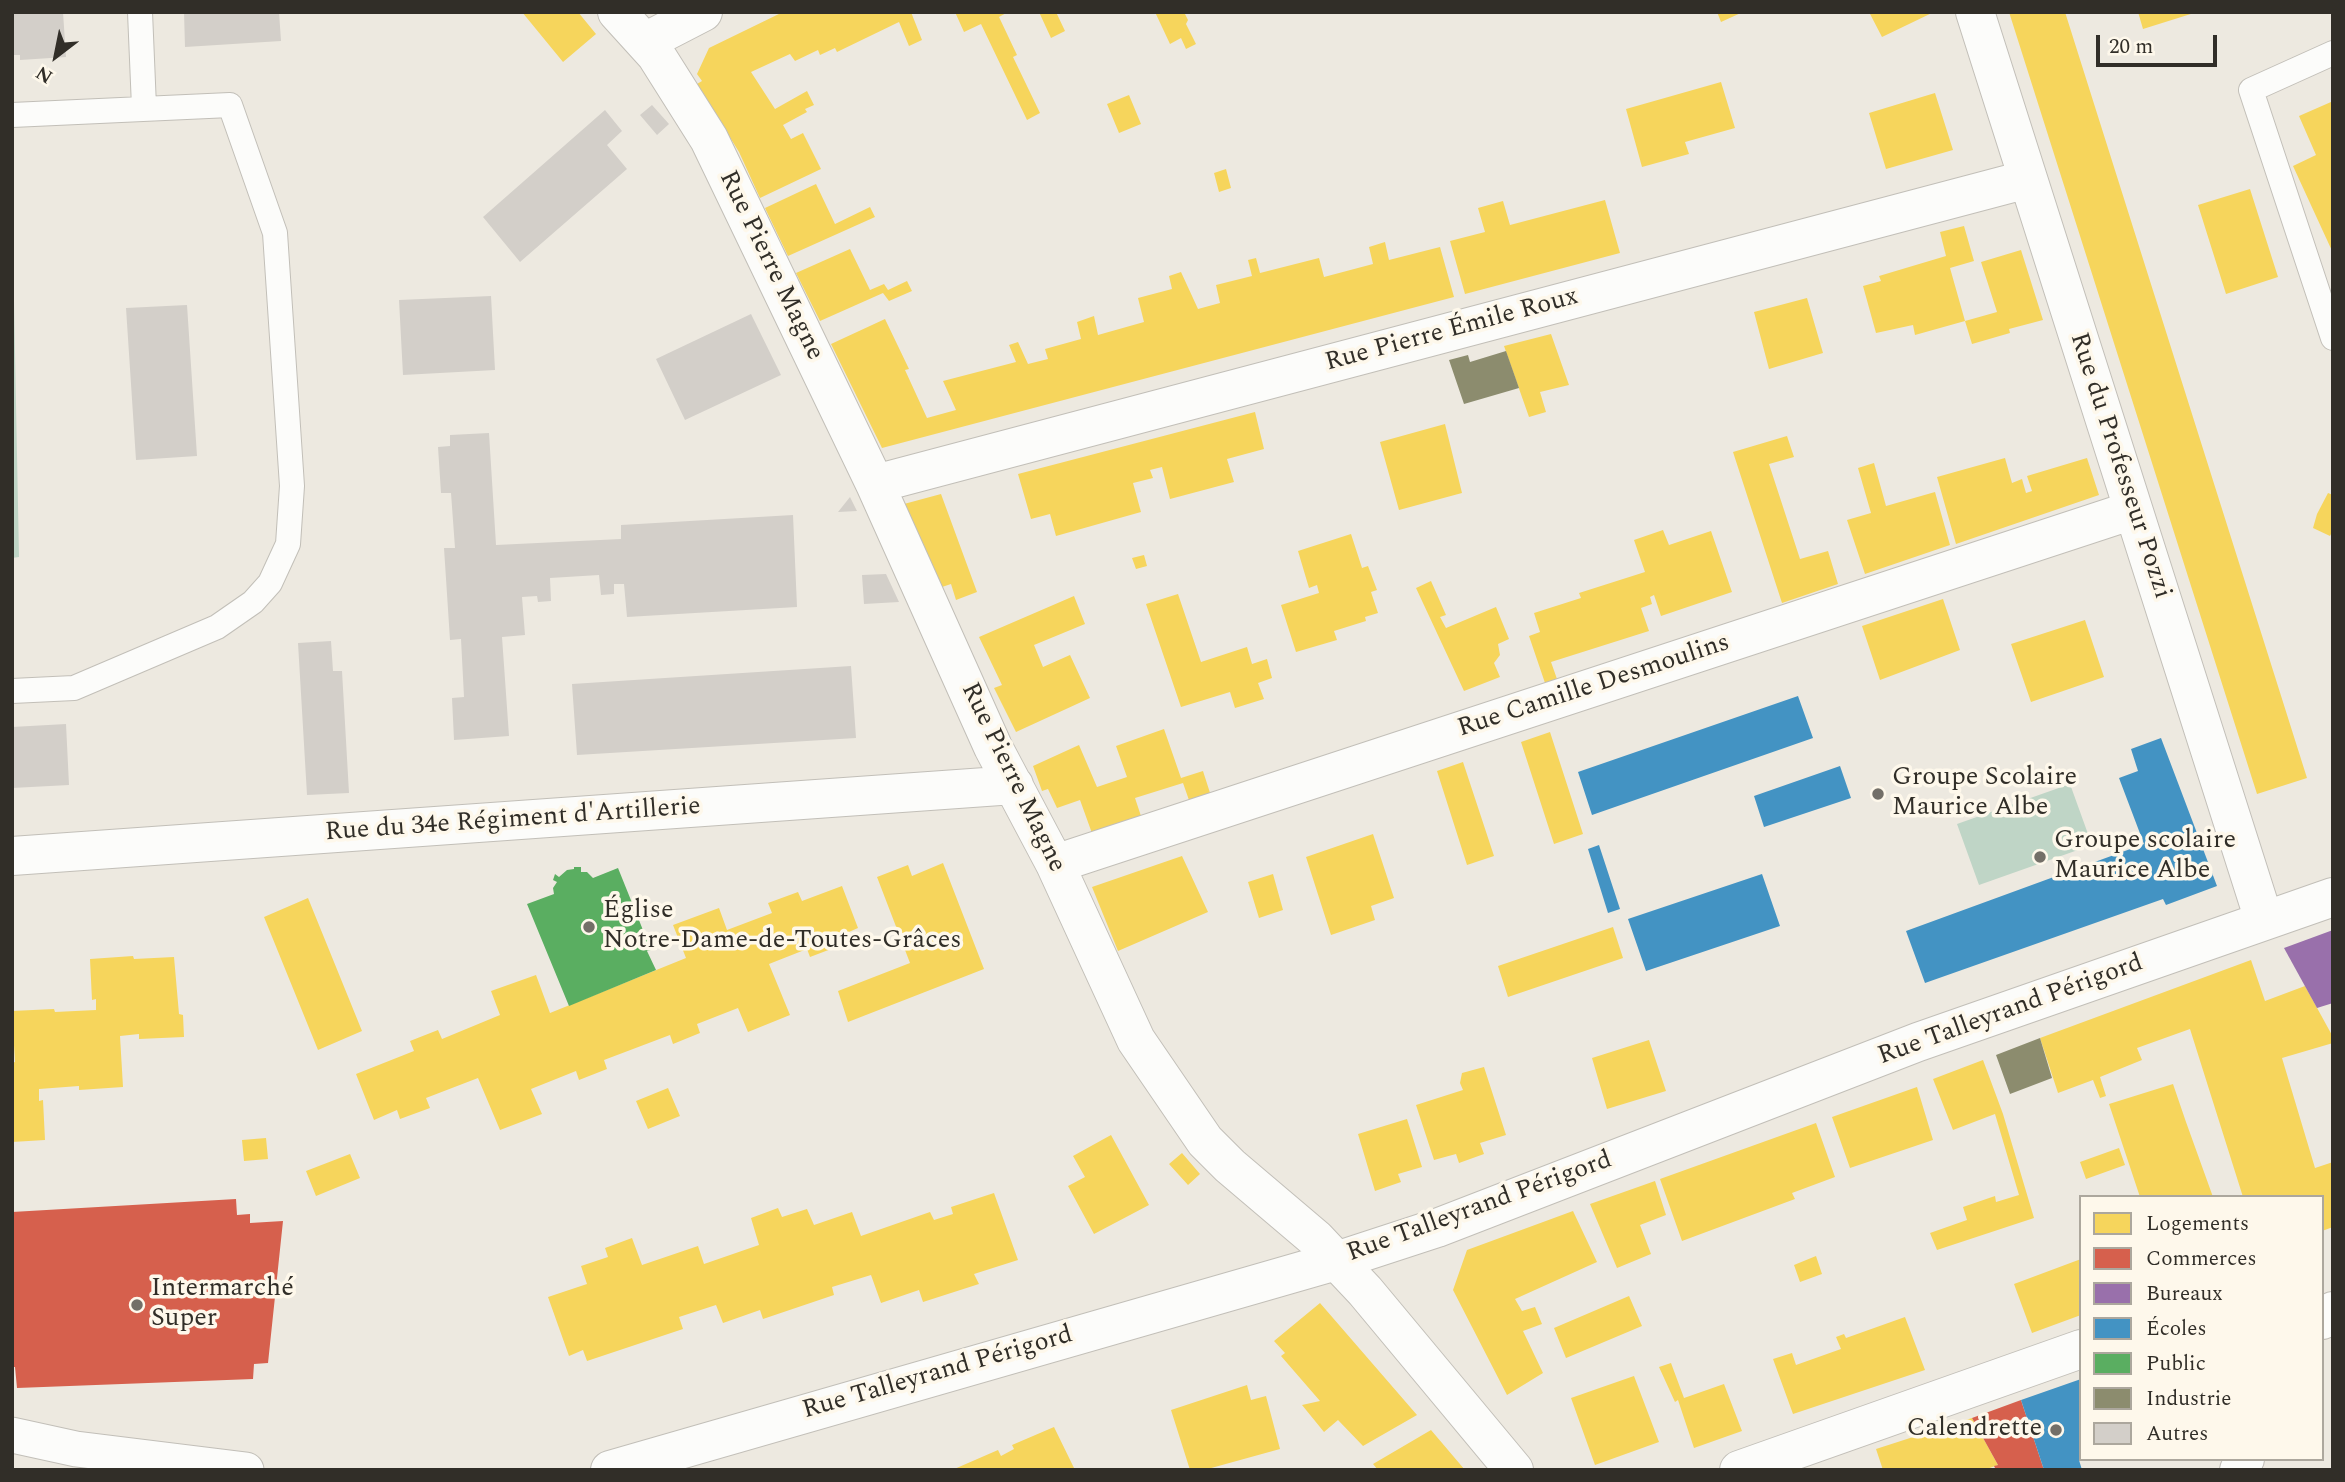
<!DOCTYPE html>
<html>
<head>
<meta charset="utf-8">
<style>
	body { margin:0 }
	#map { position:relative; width:2345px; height:1482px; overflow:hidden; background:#ede9e0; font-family:Spectral,serif }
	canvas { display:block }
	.frame { position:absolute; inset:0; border:14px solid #312e28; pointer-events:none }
	.legend { position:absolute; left:2079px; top:1195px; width:245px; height:266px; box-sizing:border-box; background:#fef8eb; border:2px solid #aca79d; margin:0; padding:9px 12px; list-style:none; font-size:21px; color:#312e28 }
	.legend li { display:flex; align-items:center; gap:14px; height:35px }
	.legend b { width:35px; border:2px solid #aca79d }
	.north { position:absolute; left:21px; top:21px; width:70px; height:70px; -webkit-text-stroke:5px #fef8eb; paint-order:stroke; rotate:212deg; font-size:19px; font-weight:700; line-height:28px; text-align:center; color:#312e28 }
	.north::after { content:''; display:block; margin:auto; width:24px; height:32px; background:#312e28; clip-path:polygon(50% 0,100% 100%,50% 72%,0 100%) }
	.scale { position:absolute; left:2096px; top:35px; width:121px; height:32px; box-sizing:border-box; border:4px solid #312e28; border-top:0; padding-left:9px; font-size:21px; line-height:24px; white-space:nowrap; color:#312e28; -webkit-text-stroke:5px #fef8eb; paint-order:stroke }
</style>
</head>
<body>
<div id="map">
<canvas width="2345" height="1482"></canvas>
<div class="frame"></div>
<ul class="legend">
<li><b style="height:19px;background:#f6d55c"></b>Logements</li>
<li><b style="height:19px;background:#d6604d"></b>Commerces</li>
<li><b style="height:19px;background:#9970ab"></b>Bureaux</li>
<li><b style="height:19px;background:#4393c3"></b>Écoles</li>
<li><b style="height:19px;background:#5aae61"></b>Public</li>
<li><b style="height:19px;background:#8c8c6e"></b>Industrie</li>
<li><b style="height:19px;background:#d3cfc9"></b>Autres</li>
</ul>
<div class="north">N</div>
<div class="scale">20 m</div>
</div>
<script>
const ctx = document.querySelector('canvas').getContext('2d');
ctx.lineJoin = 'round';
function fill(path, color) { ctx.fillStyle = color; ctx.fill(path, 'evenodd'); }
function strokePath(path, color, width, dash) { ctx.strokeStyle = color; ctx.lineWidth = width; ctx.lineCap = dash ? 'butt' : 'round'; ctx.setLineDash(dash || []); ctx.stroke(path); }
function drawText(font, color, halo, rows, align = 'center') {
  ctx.font = font + ' Spectral,serif'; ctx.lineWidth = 7; ctx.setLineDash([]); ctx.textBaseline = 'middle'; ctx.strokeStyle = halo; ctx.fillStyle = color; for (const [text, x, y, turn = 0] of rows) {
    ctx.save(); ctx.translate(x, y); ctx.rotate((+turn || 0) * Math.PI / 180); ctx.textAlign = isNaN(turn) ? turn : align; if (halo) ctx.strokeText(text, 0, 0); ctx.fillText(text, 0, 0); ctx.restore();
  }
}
fill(new Path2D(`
	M14 301 19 557 12 558V303Z
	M2070 784 2092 845 1979 885 1957 824Z`), '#bfd5c6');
fill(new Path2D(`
	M522 12H578L596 34 563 62Z
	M783 12H911L922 40 909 46 899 22 837 52 835 48 820 55 818 50 795 61 790 54 751 72 775 109 807 91 814 105 805 109 807 112 783 125 791 139 803 133 821 169 760 198 739 152 697 84 702 81 697 74 709 48Z
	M955 12H1008L999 17 1017 55 1013 57 1040 113 1027 120 981 24 964 32Z
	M1039 12H1056L1065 31 1051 38Z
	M1155 12H1184L1188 20 1186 24 1196 44 1186 49 1181 38 1170 44Z
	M1717 12H1743L1721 22Z
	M1869 12H1934L1882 37Z
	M2009 12H2065L2307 778 2257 794Z
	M2138 12H2194V13L2143 29Z
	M1721 82 1735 128 1685 142 1689 154 1642 167 1626 109Z
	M1935 93 1953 150 1886 169 1869 113Z
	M1129 95 1141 124 1119 133 1107 104Z
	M2331 102 2333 106V253L2293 166 2316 155 2299 116Z
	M1226 169 1231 188 1219 192 1214 173Z
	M816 184 835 224 870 207 875 217 788 256 765 208Z
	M2250 189 2278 277 2226 294 2198 205Z
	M1605 200 1620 253 1465 294 1450 241 1485 232 1478 208 1503 201 1510 225Z
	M1964 226 1974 261 1950 268 1965 321 1997 312 1981 262 2021 250 2043 320 2009 329 2010 333 1972 344 1965 321 1915 335 1913 325 1876 333 1863 286 1881 281 1879 276 1946 256 1940 232Z
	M1385 242 1389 260 1440 247 1454 297 882 448 831 344 885 319 909 369 905 370 927 418 956 410 943 381 1016 362 1009 345 1018 342 1028 364 1048 359 1045 349 1081 339 1077 322 1094 316 1098 335 1144 322 1138 298 1172 289 1169 276 1181 272 1198 309 1220 303 1216 285 1252 276 1248 260 1256 258 1260 273 1319 258 1324 277 1373 264 1369 247Z
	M850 249 870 290 884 284 888 290 907 281 912 291 889 301 883 293 820 321 796 273Z
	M1807 298 1823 353 1769 369 1754 312Z
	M1551 334 1569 385 1540 392 1546 412 1529 417 1504 346Z
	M1255 412 1264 449 1227 459 1234 482 1170 499 1162 467 1150 470 1153 478 1133 483 1141 512 1056 536 1050 514 1031 519 1018 474Z
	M1445 424 1462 493 1399 510 1380 442Z
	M1787 436 1794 457 1769 464 1800 559 1828 551 1838 584 1782 603 1733 452Z
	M2005 458 2012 483 2022 479 2026 493 2032 491 2027 476 2087 458 2099 495 1956 544 1937 477Z
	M1874 463 1886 506 1935 492 1950 545 1865 574 1847 520 1871 513 1858 468Z
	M2328 493 2333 495V530L2330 536 2313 528 2317 514Z
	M941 494 977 592 956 600 951 584 942 587 904 504Z
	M1663 530 1669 545 1711 531 1732 592 1661 616 1654 595 1650 597 1652 604 1641 608 1649 631 1551 662 1557 679 1545 683 1529 636 1540 632 1534 613 1581 598 1579 593 1645 572 1634 540Z
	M1351 534 1362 568 1368 566 1377 590 1371 592 1378 613 1365 617 1366 621 1334 631 1337 640 1296 652 1281 605 1319 593 1317 585 1309 588 1298 551Z
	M1144 555 1147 566 1136 569 1132 558Z
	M1431 581 1446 615 1440 617 1446 628 1496 607 1509 639 1498 644 1500 655 1494 663 1500 677 1464 691 1416 588Z
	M1178 594 1201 662 1247 647 1252 664 1267 659 1272 678 1258 683 1264 699 1235 708 1230 692 1181 707 1146 604Z
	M1074 596 1085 624 1034 645 1043 667 1070 655 1090 698 1016 732 994 688 1002 685 979 637Z
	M1943 599 1960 650 1880 680 1862 626Z
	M2085 620 2104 677 2031 702 2011 644Z
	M1164 729 1181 778 1203 771 1211 796 1190 803 1183 783 1135 798 1142 819 1093 836 1080 800 1057 808 1048 789 1042 791 1033 766 1079 745 1097 787 1127 777 1116 746Z
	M1550 732 1583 834 1554 844 1521 742Z
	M1463 762 1494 856 1467 865 1437 771Z
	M1373 834 1394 898 1371 906 1375 920 1331 935 1306 857Z
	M1182 856 1208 912 1118 951 1092 887Z
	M943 863 984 969 848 1022 838 991 910 963 877 877 908 865 912 876Z
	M1273 874 1283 910 1259 918 1248 882Z
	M842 886 858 928 835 938 839 946 810 957 807 949 769 964 790 1015 748 1032 738 1008 697 1024 700 1033 673 1044 670 1035 604 1060 607 1069 579 1080 576 1071 531 1089 542 1114 500 1130 478 1078 426 1098 430 1108 400 1119 397 1110 374 1120 356 1074 414 1051 410 1041 438 1030 442 1039 500 1015 491 991 536 975 550 1013 686 958 673 925 719 908 727 930 772 913 768 903 798 892 802 901Z
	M308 898 362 1031 318 1050 264 917Z
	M1613 927 1623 958 1508 997 1498 966Z
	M133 956 134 959 174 957 179 1014 183 1015 184 1037 139 1039V1034L120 1036 123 1087 79 1090V1086L39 1089V1101L43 1100 45 1140 12 1142V1063L15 1062 12 1011 54 1009 55 1012 96 1010V999L92 1000 90 959Z
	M2251 960 2265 1001 2305 986 2333 1037V1043L2282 1058 2315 1168 2333 1162V1227L2322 1231V1197H2243L2190 1029 2137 1048 2142 1060 2100 1077 2106 1096 2100 1098 2093 1080 2058 1093 2040 1038Z
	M1649 1040 1666 1091 1607 1109 1592 1058Z
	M1983 1060 2003 1114 2034 1218 1937 1250 1930 1233 1967 1220 1963 1207 1995 1196 1996 1202 2019 1195 1995 1114 1953 1130 1933 1079Z
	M1484 1067 1506 1135 1480 1143 1484 1154 1459 1163 1456 1154 1434 1160 1416 1105 1463 1090 1460 1083 1462 1073Z
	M2173 1084 2186 1122 2213 1197H2140L2109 1104Z
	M1917 1087 1933 1140 1850 1168 1832 1117Z
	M668 1088 680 1116 648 1129 636 1101Z
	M1407 1119 1422 1167 1398 1174 1401 1182 1375 1191 1358 1134Z
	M1816 1123 1835 1177 1792 1193 1795 1199 1682 1241 1660 1179Z
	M1111 1135 1149 1205 1094 1234 1068 1186 1085 1177 1073 1156Z
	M266 1138 268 1159 244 1161 242 1140Z
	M2119 1148 2125 1165 2086 1179 2080 1162Z
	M1182 1153 1200 1174 1188 1185 1169 1164Z
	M350 1154 360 1178 316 1196 306 1171Z
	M1655 1181 1666 1215 1640 1225 1651 1254 1617 1268 1590 1204Z
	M994 1193 1018 1260 974 1274 979 1284 923 1302 919 1290 881 1303 871 1275 832 1287 834 1295 763 1319 760 1310 723 1323 716 1305 679 1317 683 1329 587 1361 583 1350 569 1356 548 1297 587 1284 581 1266 608 1257 605 1248 632 1238 642 1265 698 1246 704 1264 759 1245 751 1218 778 1208 782 1217 807 1209 814 1225 852 1212 861 1236 930 1212 934 1220 953 1214 951 1207Z
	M1573 1211 1597 1262 1515 1299 1522 1311 1535 1307 1542 1324 1523 1331 1543 1373 1507 1395 1453 1290 1467 1250Z
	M1816 1256 1822 1274 1800 1282 1794 1265Z
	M2081 1259V1315L2032 1333 2014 1284Z
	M1629 1296 1642 1326 1566 1358 1554 1328Z
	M1320 1303 1417 1415 1363 1446 1338 1420 1324 1432 1302 1405 1320 1401 1281 1356 1285 1353 1274 1341Z
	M1905 1317 1925 1370 1793 1414 1773 1359 1792 1353 1796 1365 1841 1349 1836 1337 1844 1334 1846 1338Z
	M1671 1363 1684 1398 1724 1384 1742 1431 1694 1448 1678 1400 1675 1402 1659 1367Z
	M1634 1376 1659 1442 1595 1465 1571 1398Z
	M1247 1385 1251 1400 1266 1396 1280 1449 1204 1470H1190L1171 1410Z
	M1972 1418 1998 1465 1984 1470H1883L1876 1449Z
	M1054 1427 1075 1470H952L998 1450 1001 1456 1014 1449 1012 1445Z
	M1431 1430 1465 1470H1378L1373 1464Z`), '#f6d55c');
fill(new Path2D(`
	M236 1199 237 1215 250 1214V1223L283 1221 268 1363 254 1364 253 1379 17 1388 15 1367H12V1212Z
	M2021 1400 2044 1470H1996L1994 1466 1998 1465 1972 1418Z`), '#d6604d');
fill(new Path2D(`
	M2333 930V1003L2317 1008 2284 948Z`), '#9970ab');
fill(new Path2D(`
	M1798 696 1813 738 1592 815 1578 772Z
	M2161 738 2217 886 2166 905 2163 899 1925 983 1906 931 2144 844 2119 778 2138 771 2131 749Z
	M1840 766 1851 798 1764 827 1754 796Z
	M1599 845 1620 909 1608 913 1588 849Z
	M1762 874 1780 926 1646 971 1628 919Z
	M2081 1379V1459L2079 1460 2082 1470H2044L2021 1400Z`), '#4393c3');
fill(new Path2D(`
	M574 867H581V872H587L593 878 618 868 651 950 647 951 656 970 569 1006 527 904 554 894 553 888 557 882 553 880 555 874 559 877 567 870 574 869Z`), '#5aae61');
fill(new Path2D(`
	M1506 351 1519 388 1464 404 1449 360 1468 355 1470 362Z
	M2040 1038 2052 1078 2010 1094 1996 1055Z`), '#8c8c6e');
fill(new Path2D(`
	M12 12H63L66 57 20 60V55H12Z
	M184 12H279L281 41 185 47Z
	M652 105 669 124 657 135 640 115Z
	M605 110 622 131 607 145 627 169 520 262 483 217Z
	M491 296 495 370 403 375 399 300Z
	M187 305 197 456 136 460 126 308Z
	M751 314 781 375 685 420 656 359Z
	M489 433 496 545 621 539V525L793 515 797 607 627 617 624 584H614V594L601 595 599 575 550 578 551 601 538 602 537 596 522 597 525 635 502 637 509 736 454 740 452 698 464 697 461 639 450 640 444 548H455L451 493H441L438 447 450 446V435Z
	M850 497 857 511 838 512Z
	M886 574 899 602 864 604 862 575Z
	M331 641 333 671H342L349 793 307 795 298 643Z
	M851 666 856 738 577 755 572 684Z
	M66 724 69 785 12 788V727Z`), '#d3cfc9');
const service = new Path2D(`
	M140 12 144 107
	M2333 53 2251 90 2333 338
	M12 115 230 105 275 233 292 486 288 544 270 583 253 602 217 627 74 688 12 691`);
const pedestrian = new Path2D(`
	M12 1435 76 1449 246 1470`);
const minor = new Path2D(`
	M617 12 656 55 709 139 875 484 993 747 1055 864 1136 1040 1205 1141 1230 1166 1316 1239 1365 1291 1514 1470
	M1975 12 2264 920
	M645 42 703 12
	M875 484 2028 179
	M12 856 1014 785
	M1055 864 2133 510
	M2322 1320 2333 1311
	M1739 1470 2081 1349
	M2239 1470 2245 1459`);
const tertiary = new Path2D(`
	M610 1470 1336 1261 1437 1228 1918 1042 2333 897`);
strokePath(service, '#c2bfb8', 26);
strokePath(pedestrian, '#c2bfb8', 37);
strokePath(minor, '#c2bfb8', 40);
strokePath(tertiary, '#c2bfb8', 40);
strokePath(service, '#fcfcfa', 24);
strokePath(pedestrian, '#fcfcfa', 35);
strokePath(minor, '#fcfcfa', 38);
strokePath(tertiary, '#fcfcfa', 38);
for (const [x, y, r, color] of [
	[1878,794,7,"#736f68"],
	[2040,857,7,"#736f68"],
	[589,927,7,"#736f68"],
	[137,1305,7,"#736f68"],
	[2056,1430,7,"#736f68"]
]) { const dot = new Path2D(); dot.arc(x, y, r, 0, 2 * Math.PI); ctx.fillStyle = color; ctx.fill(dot); strokePath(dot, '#fef8eb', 2.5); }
drawText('26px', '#312e28', '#fef8eb', [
	["Rue Pierre Magne",770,266,64],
	["Rue Pierre Émile Roux",1452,331,-15],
	["Rue du Professeur Pozzi",2119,466,72],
	["Rue Camille Desmoulins",1594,687,-18],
	["Rue Pierre Magne",1012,778,64],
	["Rue du 34e Régiment d'Artillerie",513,821,-4],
	["Rue Talleyrand Périgord",2011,1011,-20],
	["Rue Talleyrand Périgord",1480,1208,-20],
	["Rue Talleyrand Périgord",938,1374,-16]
]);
drawText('26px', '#312e28', '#fef8eb', [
	["Groupe Scolaire",1892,779],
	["Maurice Albe",1892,809],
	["Groupe scolaire",2054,842],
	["Maurice Albe",2054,872],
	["Église",603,912],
	["Notre-Dame-de-Toutes-Grâces",603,942],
	["Intermarché",151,1290],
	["Super",151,1320],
	["Calendrette",2042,1430,"right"]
], 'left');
</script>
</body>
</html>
